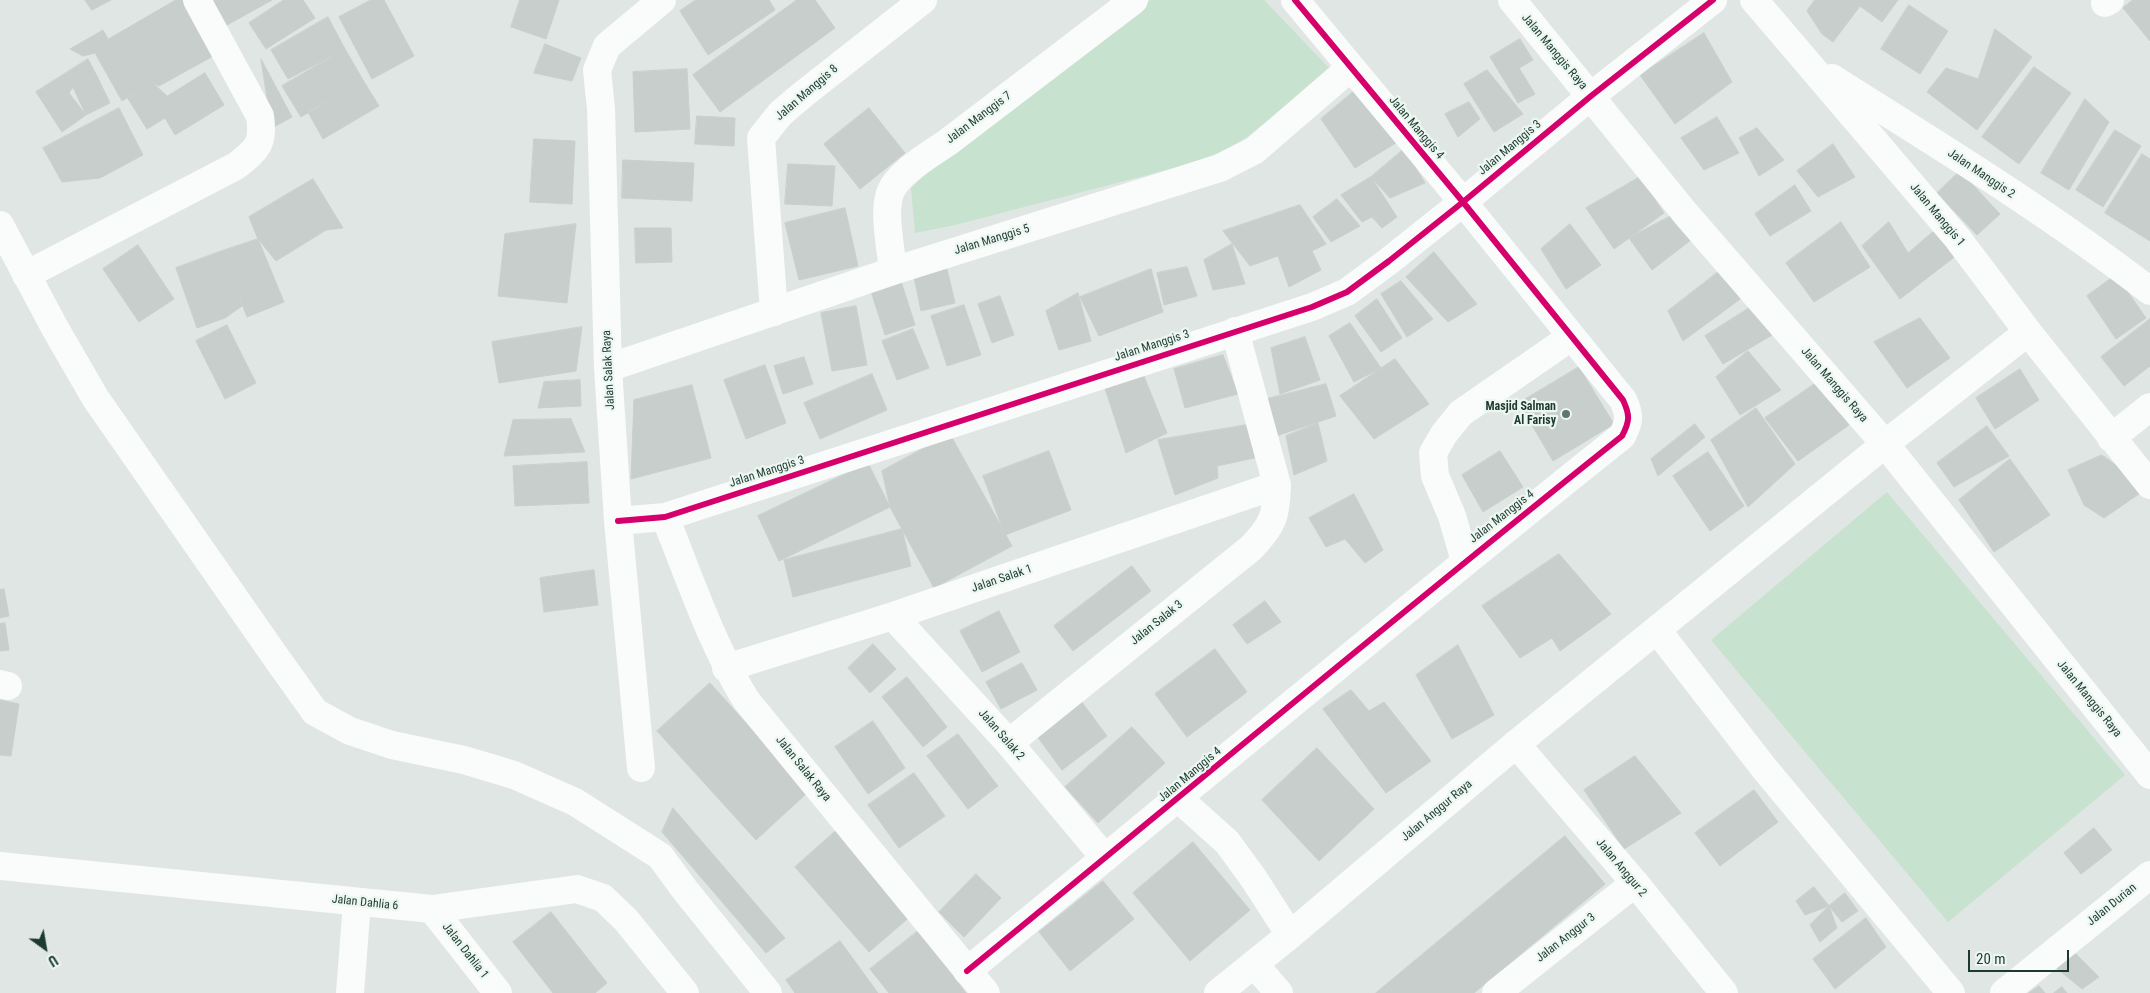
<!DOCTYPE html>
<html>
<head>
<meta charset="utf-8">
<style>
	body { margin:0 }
	#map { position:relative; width:2150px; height:993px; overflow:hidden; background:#e0e6e3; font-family:"Roboto Condensed",sans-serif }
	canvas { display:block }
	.north { position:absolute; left:20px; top:923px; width:50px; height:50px; -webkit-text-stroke:4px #edf7f1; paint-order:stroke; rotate:148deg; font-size:14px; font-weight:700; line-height:20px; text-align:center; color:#1d3a31 }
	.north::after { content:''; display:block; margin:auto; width:18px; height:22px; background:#1d3a31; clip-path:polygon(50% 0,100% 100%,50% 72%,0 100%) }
	.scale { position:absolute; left:1968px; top:950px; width:101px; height:22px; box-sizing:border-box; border:2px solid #1d3a31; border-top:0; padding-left:6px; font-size:15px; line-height:18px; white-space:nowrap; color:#1d3a31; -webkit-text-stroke:4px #edf7f1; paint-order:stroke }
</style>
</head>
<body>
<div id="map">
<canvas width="2150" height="993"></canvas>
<div class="north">U</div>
<div class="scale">20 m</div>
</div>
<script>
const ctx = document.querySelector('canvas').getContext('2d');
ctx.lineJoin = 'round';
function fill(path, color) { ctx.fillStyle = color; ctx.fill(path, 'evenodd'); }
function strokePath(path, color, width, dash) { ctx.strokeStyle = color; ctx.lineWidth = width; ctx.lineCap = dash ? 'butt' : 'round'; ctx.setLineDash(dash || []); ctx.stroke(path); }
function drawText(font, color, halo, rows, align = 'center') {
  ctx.font = font + ' "Roboto Condensed",sans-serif'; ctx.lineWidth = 4.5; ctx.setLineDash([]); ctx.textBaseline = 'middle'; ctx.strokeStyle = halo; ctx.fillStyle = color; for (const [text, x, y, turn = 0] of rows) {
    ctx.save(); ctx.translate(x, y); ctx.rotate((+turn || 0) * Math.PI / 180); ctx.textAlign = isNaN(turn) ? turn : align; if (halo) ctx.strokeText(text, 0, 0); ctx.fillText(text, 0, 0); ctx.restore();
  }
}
fill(new Path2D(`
	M1151 0H1264L1331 70 1233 148 1178 167 955 225 915 233 911 188 949 152Z
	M1887 492 2125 775 1948 922 1711 640Z`), '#c7e2ce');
const building = new Path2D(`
	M85 0H111L92 10Z
	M176 0H184L215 55 159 86 152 82 122 101 95 53 83 56 70 49 103 30 108 39Z
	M212 0H272L227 25Z
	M284 0H303L315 18 266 49 249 23Z
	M371 0H384L414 56 372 79 339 17Z
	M520 0H559L546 39 511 27Z
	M696 0H769L775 10 708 55 680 11Z
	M797 0H815L835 28 720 112 693 75Z
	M1815 0H1898L1882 22 1860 6 1833 42 1822 34 1807 11Z
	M2133 0H2150V41L2123 8Z
	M1909 5 1948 31 1920 74 1881 49Z
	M328 17 345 49 288 79 271 50Z
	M1995 29 2032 57 1977 130 1927 92 1946 68 1978 79Z
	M1704 33 1732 82 1675 124 1640 75Z
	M1520 39 1533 60 1519 68 1535 94 1518 103 1490 57Z
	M545 44 581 58 572 81 534 73Z
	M345 49 363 80 301 117 282 86Z
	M88 59 97 76 73 87 69 93 86 115 62 132 36 92Z
	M261 59 292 117 272 128Z
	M2034 67 2071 93 2019 164 1982 137Z
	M687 69 690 129 635 132 633 72Z
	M1487 70 1523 114 1494 132 1464 84Z
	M205 73 224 105 175 135 165 118 147 129 127 97 152 82 167 96Z
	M97 76 110 103 86 115 73 87Z
	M363 80 379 106 323 139 308 112Z
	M1360 86 1399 141 1355 168 1321 119Z
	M2085 99 2109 122 2069 190 2041 173Z
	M1469 102 1480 119 1458 137 1445 114Z
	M119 108 143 155 100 178 62 182 43 148Z
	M869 108 905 153 860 189 824 144Z
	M697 116 735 118 734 146 695 144Z
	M1717 117 1739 153 1704 170 1681 138Z
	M1757 128 1784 160 1759 176 1739 138Z
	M2115 130 2141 146 2103 207 2076 190Z
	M534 139 575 141 572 204 530 202Z
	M1833 144 1855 177 1818 197 1797 171Z
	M1404 149 1425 183 1390 198 1371 177Z
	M2142 154 2150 159V241L2105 213Z
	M623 160 694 163 692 201 622 198Z
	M788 164 835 166 832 206 785 204Z
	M1960 171 2000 214 1977 235 1937 193Z
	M1371 177 1397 217 1382 228 1372 217 1362 222 1341 195Z
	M1640 177 1664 213 1614 249 1586 208Z
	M313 179 343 228 326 230 276 261 258 239 249 217Z
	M1795 185 1811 211 1770 236 1755 214Z
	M1337 199 1360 226 1331 242 1313 217Z
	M1300 205 1326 244 1312 251 1321 270 1289 287 1278 256 1250 266 1223 231Z
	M845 208 858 266 799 280 785 223Z
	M1671 216 1691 240 1652 270 1629 238Z
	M1841 222 1870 267 1814 302 1786 263Z
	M1889 222 1908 253 1935 230 1957 255 1900 299 1862 246Z
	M576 224 567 303 498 296 505 234Z
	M1570 224 1601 265 1566 289 1541 249Z
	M635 228H671L672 262 636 263Z
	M258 239 284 302 247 317 222 251Z
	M1232 244 1245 284 1213 290 1204 260Z
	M138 245 174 299 139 322 103 269Z
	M222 251 242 306 225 318 197 328 176 268Z
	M1434 252 1477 304 1448 322 1406 277Z
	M1187 267 1197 296 1164 305 1157 273Z
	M947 269 955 303 921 311 914 277Z
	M1151 269 1163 312 1099 336 1080 297Z
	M1722 269 1743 297 1683 341 1668 311Z
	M2116 275 2146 318 2116 339 2087 296Z
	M900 278 915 325 885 335 870 288Z
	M1401 281 1433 319 1407 337 1381 294Z
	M1078 293 1091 341 1059 350 1046 311Z
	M1000 296 1014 335 992 343 978 304Z
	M1377 299 1402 338 1381 352 1355 316Z
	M964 305 981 355 947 366 931 316Z
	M1754 305 1772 335 1723 364 1705 336Z
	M856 306 867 365 832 371 821 313Z
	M1920 318 1950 358 1907 388 1874 342Z
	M2150 319V366L2124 386 2101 357Z
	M1350 323 1381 368 1354 382 1329 336Z
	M227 325 256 383 225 399 196 341Z
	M582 327 576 371 499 383 492 342Z
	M913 329 929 368 897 380 882 341Z
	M1305 337 1320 380 1280 394 1271 348Z
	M1748 351 1781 390 1740 415 1716 377Z
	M1223 355 1238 394 1185 408 1174 369Z
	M804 357 813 384 783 394 774 366Z
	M1395 359 1429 404 1374 439 1340 396Z
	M765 365 786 423 746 439 724 380Z
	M1579 367 1614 424 1553 461 1519 403Z
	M1141 369 1167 433 1126 453 1103 382Z
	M2020 369 2039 400 1995 429 1976 398Z
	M872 374 887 410 820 439 804 403Z
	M580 380 581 406 538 408 544 382Z
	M1819 381 1849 425 1798 461 1765 418Z
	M1326 384 1336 416 1273 437 1267 399Z
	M692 385 711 458 631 479 634 400Z
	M1756 408 1795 464 1748 507 1711 440Z
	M571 419 585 452 504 456 513 420Z
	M1318 423 1327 461 1294 475 1286 436Z
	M1695 424 1705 437 1658 476 1651 459Z
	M1247 425 1259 457 1217 466 1218 478 1175 495 1158 440Z
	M1987 426 2009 456 1954 487 1937 463Z
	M950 434 1012 546 934 588 890 507 882 471Z
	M1049 451 1071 510 1005 535 983 476Z
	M1500 451 1523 487 1483 512 1462 475Z
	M1708 452 1744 506 1710 531 1673 476Z
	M2102 455 2121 469 2139 494 2104 518 2084 505 2068 470Z
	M2010 459 2050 515 1994 552 1959 500Z
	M587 462 589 503 515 506 513 466Z
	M868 463 890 507 779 561 758 516Z
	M1354 494 1383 550 1365 563 1345 539 1326 547 1309 518Z
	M902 529 911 566 793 597 784 560Z
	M1559 554 1611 614 1560 651 1552 638 1520 658 1482 606Z
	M1132 566 1151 591 1073 651 1054 626Z
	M594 570 598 605 544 612 540 578Z
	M4 589 9 616 0 618V590Z
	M1265 601 1281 622 1247 644 1233 625Z
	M999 611 1020 652 982 672 960 631Z
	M5 623 9 650 0 651V624Z
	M873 644 896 669 870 693 848 668Z
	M1458 645 1494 715 1452 739 1416 675Z
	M1215 649 1247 692 1187 737 1155 694Z
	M1022 663 1037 690 1001 709 986 682Z
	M907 677 947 727 923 747 882 697Z
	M710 683 808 792 756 840 657 731Z
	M1351 690 1369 711 1384 702 1431 761 1386 793 1323 709Z
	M0 700 19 704 11 756 0 755Z
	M1081 701 1107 736 1062 770 1036 735Z
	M873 721 905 768 868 794 835 747Z
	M1132 727 1165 763 1098 823 1065 787Z
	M958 734 998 786 968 809 927 756Z
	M1317 748 1374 809 1319 861 1262 800Z
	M1635 756 1681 813 1624 849 1584 790Z
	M914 773 945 816 899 848 868 805Z
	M1754 790 1778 822 1720 866 1695 833Z
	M673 808 785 938 766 953 662 832Z
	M2094 828 2112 850 2081 874 2064 853Z
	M838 829 913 914 869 952 795 867Z
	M1565 836 1605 884 1474 993H1376Z
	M1193 842 1250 910 1190 961 1133 893Z
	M976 874 1001 898 964 937 939 912Z
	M1103 881 1134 919 1070 971 1039 932Z
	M1814 887 1829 906 1805 915 1796 901Z
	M1845 893 1858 911 1842 922 1829 906Z
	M1829 906 1837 928 1820 942 1810 925Z
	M551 912 607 983 595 993H553L513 942Z
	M1866 918 1886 947 1835 989 1813 959Z
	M918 931 966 993H889L870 969Z
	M840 941 878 993H795L786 980Z
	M2073 951 2099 977 2082 989 2054 966Z
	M2039 986 2045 993H2029Z
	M2062 987 2067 993H2054Z`);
fill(building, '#c7cecb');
strokePath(building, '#c9cfcc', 1);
strokePath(new Path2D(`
	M1512 0 1685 213 1885 444 2150 775
	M1754 0 1958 239 2028 332 2150 485
	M2105 3 2110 0
	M1832 78C1938 145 2051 214 2150 291
	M0 225 56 330 96 399 275 656 315 712 350 731 392 745 464 760 514 775 575 802 660 856 685 890 768 993
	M893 271C891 249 883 213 890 193 897 173 931 154 948 142L1134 0
	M26 275 236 166C258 149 264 143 260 116L197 0
	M774 312 761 138 780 114 801 96 923 0
	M608 368 893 271 1220 168 1255 150 1350 68
	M2111 438 2150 407
	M1885 444 2028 332
	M665 517C690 579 711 643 746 700L986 993
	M618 521 665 517 1312 307 1347 292 1389 261 1463 202 1591 96 1713 0
	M1465 561 1452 516 1435 476 1433 453 1444 434 1461 413 1571 337
	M893 616 1009 743 1105 858
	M726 668 893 616 1277 485
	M0 684 8 686
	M1009 743 1251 548C1273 525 1276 517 1277 485L1235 331
	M1516 744 1635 883 1724 993
	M641 768 618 521 608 368 601 109 597 70 607 46 662 0
	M1179 799 1227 842 1254 879 1290 935
	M0 866 432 909 577 889 603 898 626 920 685 993
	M432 909 498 993
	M1254 964 1279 993
	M967 971C1186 792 1402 611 1622 436 1630 421 1630 415 1623 400L1463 202 1295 0
	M350 993 357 902
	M1496 993 1635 883`), '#fafbfb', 28);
strokePath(new Path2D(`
	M1657 630 1764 768 1951 993
	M1218 993 1290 935 1516 744 1885 444
	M2004 993 2150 875`), '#fafbfb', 28);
strokePath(new Path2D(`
	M618 521 665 517 1312 307 1347 292 1389 261 1463 202 1591 96 1713 0
	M967 971C1186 792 1402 611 1622 436 1630 421 1630 415 1623 400L1463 202 1295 0`), '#d6006c', 6);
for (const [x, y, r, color] of [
	[1566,414,5,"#61766f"]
]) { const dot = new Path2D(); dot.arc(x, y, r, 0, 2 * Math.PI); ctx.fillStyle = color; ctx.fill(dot); strokePath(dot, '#edf7f1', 2); }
drawText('12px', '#1d3a31', '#edf7f1', [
	["Jalan Manggis Raya",1554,52,50],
	["Jalan Manggis 8",807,93,-41],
	["Jalan Manggis 7",979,118,-37],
	["Jalan Manggis 4",1416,128,50],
	["Jalan Manggis 3",1510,148,-40],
	["Jalan Manggis 2",1981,174,34],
	["Jalan Manggis 1",1937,215,50],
	["Jalan Manggis 5",992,240,-17],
	["Jalan Manggis 3",1152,346,-18],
	["Jalan Salak Raya",609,370,-93],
	["Jalan Manggis Raya",1834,385,49],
	["Jalan Manggis 3",767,472,-18],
	["Jalan Manggis 4",1502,517,-38],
	["Jalan Salak 1",1002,579,-19],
	["Jalan Salak 3",1157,623,-39],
	["Jalan Manggis Raya",2089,699,51],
	["Jalan Salak 2",1001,735,49],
	["Jalan Salak Raya",803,769,51],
	["Jalan Manggis 4",1190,775,-40],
	["Jalan Anggur Raya",1437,811,-40],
	["Jalan Anggur 2",1621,868,50],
	["Jalan Dahlia 6",365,903,6],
	["Jalan Durian",2112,905,-39],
	["Jalan Anggur 3",1566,938,-38],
	["Jalan Dahlia 1",465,951,52]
]);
drawText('bold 12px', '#1d3a31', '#edf7f1', [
	["Masjid Salman",1556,407],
	["Al Farisy",1556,421]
], 'right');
</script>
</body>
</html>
